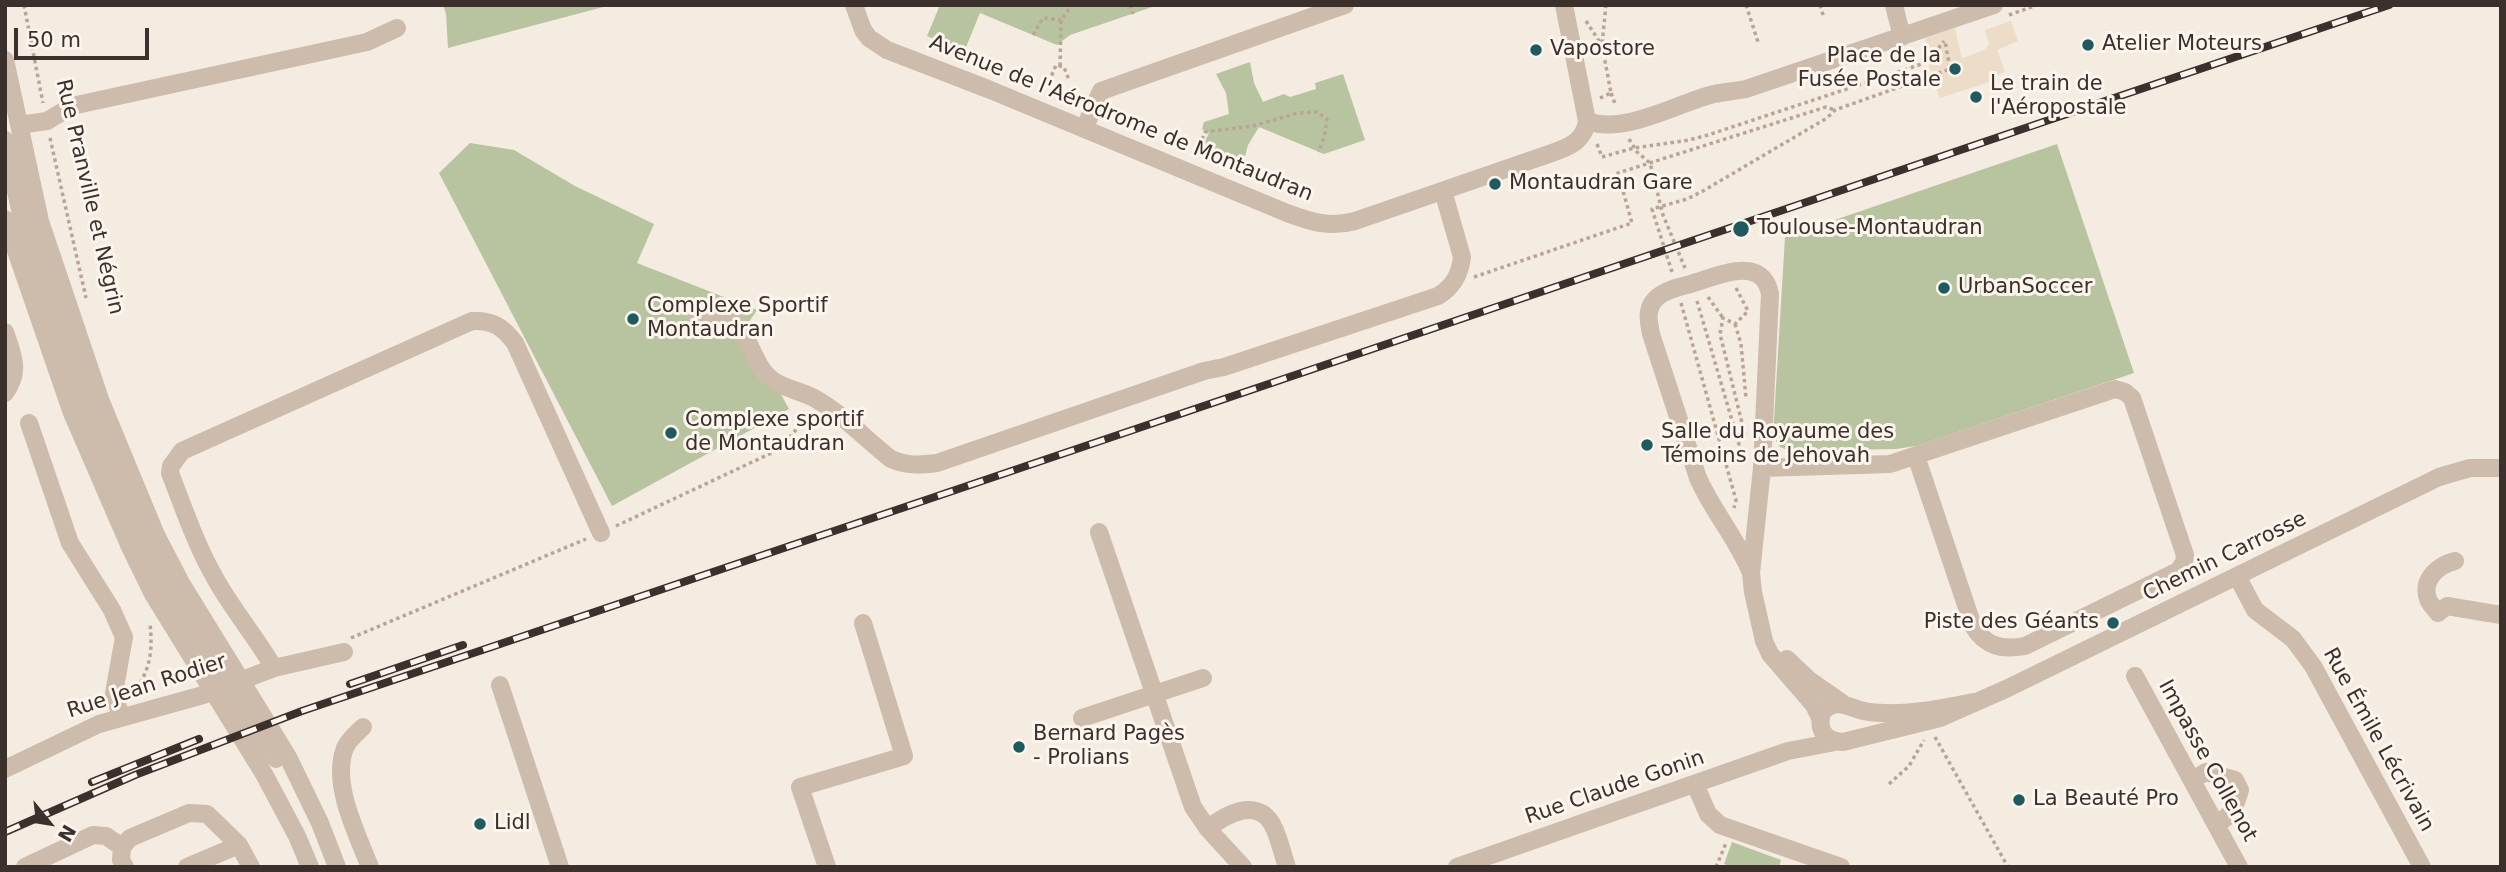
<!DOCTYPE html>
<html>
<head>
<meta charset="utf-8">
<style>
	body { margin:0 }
	#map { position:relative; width:2506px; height:872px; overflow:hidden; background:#f4ebe1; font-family:"DejaVu Sans",sans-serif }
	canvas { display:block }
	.frame { position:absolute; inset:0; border:7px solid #3b302b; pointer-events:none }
	.north { position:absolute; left:14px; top:788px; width:70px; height:70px; -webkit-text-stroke:5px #fbf5ee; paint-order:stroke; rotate:120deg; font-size:19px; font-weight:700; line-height:28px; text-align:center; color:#3b302b }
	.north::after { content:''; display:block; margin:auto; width:24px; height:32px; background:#3b302b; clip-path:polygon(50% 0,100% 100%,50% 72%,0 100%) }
	.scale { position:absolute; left:14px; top:28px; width:135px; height:32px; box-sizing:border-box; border:4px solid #3b302b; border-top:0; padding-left:9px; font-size:21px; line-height:24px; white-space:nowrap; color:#3b302b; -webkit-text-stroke:5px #fbf5ee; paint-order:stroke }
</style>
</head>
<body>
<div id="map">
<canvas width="2506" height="872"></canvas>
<div class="frame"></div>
<div class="north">N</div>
<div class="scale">50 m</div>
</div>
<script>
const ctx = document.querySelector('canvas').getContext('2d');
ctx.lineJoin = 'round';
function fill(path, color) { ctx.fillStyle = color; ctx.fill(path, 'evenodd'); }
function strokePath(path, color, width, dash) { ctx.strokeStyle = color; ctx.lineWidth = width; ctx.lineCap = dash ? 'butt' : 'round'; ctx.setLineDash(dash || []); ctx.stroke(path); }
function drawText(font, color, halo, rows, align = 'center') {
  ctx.font = font + ' "DejaVu Sans",sans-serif'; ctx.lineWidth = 6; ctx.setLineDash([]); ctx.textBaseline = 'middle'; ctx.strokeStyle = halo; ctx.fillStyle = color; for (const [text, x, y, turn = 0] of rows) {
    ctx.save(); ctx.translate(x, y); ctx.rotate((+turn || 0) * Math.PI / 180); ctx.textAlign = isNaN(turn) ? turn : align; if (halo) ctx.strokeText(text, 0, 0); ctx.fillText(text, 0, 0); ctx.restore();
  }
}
fill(new Path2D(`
	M443 5H611L448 48 446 14Z
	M940 5H1158L1070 35 1057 45 980 13 964 52 927 36Z
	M1250 62 1254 83 1263 102 1284 94 1290 97 1316 89 1315 83 1343 74 1365 140 1324 154 1259 127 1248 145 1243 164 1202 147 1209 133 1202 129 1204 122 1229 114 1226 93 1216 74Z
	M470 143 514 150 575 186 654 224 637 263 757 310 745 328 789 409 612 506 439 173Z
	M2057 144 2134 373 1916 446 1896 449 1790 451 1780 447 1773 436 1785 237Z
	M1732 842 1781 860 1779 867H1733L1724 864Z`), '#b8c4a0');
fill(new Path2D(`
	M2011 21 2018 41 1997 50 2005 72 1991 77 1992 81 1940 98 1929 67 1930 59 1925 38 1955 28 1961 56 1963 58 1986 49 1989 43 1985 30Z`), '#ecdcc8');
strokePath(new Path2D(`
	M24 5 43 103
	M1130 5 1133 14
	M1746 5 1758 42
	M1820 5 1824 18
	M2009 15 2037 5
	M1586 21 1601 44
	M1033 35 1043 18 1061 20
	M1060 66 1061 20 1072 5
	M1049 82 1056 65 1064 67 1069 80
	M1611 93 1616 106
	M1600 98 1611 93 1602 45 1606 5
	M50 138 86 298
	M1629 139 1637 152 1650 163 1663 215 1685 268
	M1597 144 1602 157 1634 148 1689 140 1708 135 1922 64 1930 59 1944 41
	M1200 146 1205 132 1253 126 1298 113 1317 112 1327 119 1325 133 1319 152
	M1672 272 1652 209 1687 199 1703 191 1827 118 1835 110 1950 69 1945 41
	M1474 277 1632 223 1618 173 1826 107 1835 110
	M1736 288 1748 311 1735 324 1723 318 1720 334 1745 435
	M1708 297 1723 318
	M1697 301 1743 458 1746 460
	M1681 303 1736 500 1734 508
	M1735 324 1741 344 1746 398
	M616 526 780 449 809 414
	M351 638 586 539
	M133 695C150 669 153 654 150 623
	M1935 737 2008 867
	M1889 784 1909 766 1924 740
	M1716 867 1726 843`), '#b9a596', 3.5, [3.5, 3.5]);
strokePath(new Path2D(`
	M854 5 863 30 869 38 887 50 988 89 1287 213C1311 222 1330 228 1355 221L1549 154C1567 148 1584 142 1587 121L1564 5
	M1894 5 1902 37
	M5 60 40 221 101 402 156 535 181 583 288 757 320 823 337 867
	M1587 121C1625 135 1677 103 1714 94 1724 92 1736 91 1746 89L1994 5
	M19 125 47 121 72 106 367 42 397 28
	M1084 129 1101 91 1345 5
	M5 140 22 219 71 365 144 540 167 586 276 759
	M5 219 72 413 130 547 153 594 264 774 297 836 310 867
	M694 313C754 303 743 361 774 381 786 389 801 391 814 398 843 414 865 439 891 459 907 466 920 465 937 463L1204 371 1224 367 1438 296C1453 287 1460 275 1462 257L1443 191
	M5 332C13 355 21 372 5 393
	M29 423 70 543 112 610 124 637 114 693 121 717
	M1762 468 1890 464 2115 389 2125 392 2132 398 2185 555 2184 563 2178 571 2025 646C2002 650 1986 647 1973 626L1916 456
	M1099 532 1193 807 1208 829 1243 867
	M2455 561C2439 565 2421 579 2428 599 2429 603 2435 609 2438 613L2447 606 2501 615
	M1751 573C1738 540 1713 512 1698 478L1651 334C1649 323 1646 311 1653 302 1662 289 1682 287 1697 282 1721 274 1763 256 1770 294L1762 468 1751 573 1753 592 1764 641 1770 654 1814 705 1820 718
	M2237 576 2255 610 2293 639 2313 666 2422 867
	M1787 659 1809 680 1842 703
	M274 668C256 637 232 609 215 578 196 545 184 509 170 473L171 466 182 451 472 321C493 320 503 327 515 343L601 533
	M2135 676 2239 867
	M500 685 560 867
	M1973 702C1939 709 1904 716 1869 712 1851 710 1839 696 1823 711 1816 728 1824 741 1843 742L1940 718 2006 689 2439 477 2470 468H2501
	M1082 718 1203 678
	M363 727C356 734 349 739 345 748 331 783 357 834 370 867
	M5 769 99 724 203 695 274 668 344 652
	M2192 780 2206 772 2235 780 2240 790C2235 807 2232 816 2216 824
	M1695 784 1708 814 1720 825 1841 867
	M1208 829C1224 815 1257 797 1272 824 1279 836 1282 853 1287 867
	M25 867 93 835 106 836 122 847
	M125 867 121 860 122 847 130 838 189 813 207 814 239 845 251 867
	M187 867 239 845
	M827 867 800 787 904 756 863 623
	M1457 867 1788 751 1835 742`), '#cdbbac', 18);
const rail = new Path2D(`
	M350 684 463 645
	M92 782 199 739
	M5 832 135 775 302 711 2389 5`);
strokePath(rail, '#3b302b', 8);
strokePath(rail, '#fbf5ee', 5, [16]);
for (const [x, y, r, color] of [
	[2088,45,7,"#1f5a5e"],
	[1536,50,7,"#1f5a5e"],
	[1955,69,7,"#1f5a5e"],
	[1976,97,7,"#1f5a5e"],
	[1495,184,7,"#1f5a5e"],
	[1741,229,9,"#1f5a5e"],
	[1944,288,7,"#1f5a5e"],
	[633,319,7,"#1f5a5e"],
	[671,433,7,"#1f5a5e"],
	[1647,445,7,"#1f5a5e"],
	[2113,623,7,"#1f5a5e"],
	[1019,747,7,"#1f5a5e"],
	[2019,800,7,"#1f5a5e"],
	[480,824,7,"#1f5a5e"]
]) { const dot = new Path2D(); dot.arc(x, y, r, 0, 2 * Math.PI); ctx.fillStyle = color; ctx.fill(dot); strokePath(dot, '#fbf5ee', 2.5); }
drawText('21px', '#3b302b', '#fbf5ee', [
	["Atelier Moteurs",2102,45],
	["Vapostore",1550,50],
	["Place de la",1941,57,"right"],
	["Fusée Postale",1941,81,"right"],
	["Le train de",1990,85],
	["l'Aéropostale",1990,109],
	["Montaudran Gare",1509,184],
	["Toulouse-Montaudran",1757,229],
	["UrbanSoccer",1958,288],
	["Complexe Sportif",647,307],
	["Montaudran",647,331],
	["Complexe sportif",685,421],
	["de Montaudran",685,445],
	["Salle du Royaume des",1661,433],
	["Témoins de Jehovah",1661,457],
	["Piste des Géants",2099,623,"right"],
	["Bernard Pagès",1033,735],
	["- Prolians",1033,759],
	["La Beauté Pro",2033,800],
	["Lidl",494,824]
], 'left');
drawText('21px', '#3b302b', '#fbf5ee', [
	["Avenue de l'Aérodrome de Montaudran",1121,119,22],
	["Rue Pranville et Négrin",89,197,77],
	["Chemin Carrosse",2225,557,-26],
	["Rue Jean Rodier",147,687,-18],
	["Rue Émile Lécrivain",2378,740,61],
	["Impasse Collenot",2207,761,61],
	["Rue Claude Gonin",1615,788,-19]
]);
</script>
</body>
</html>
